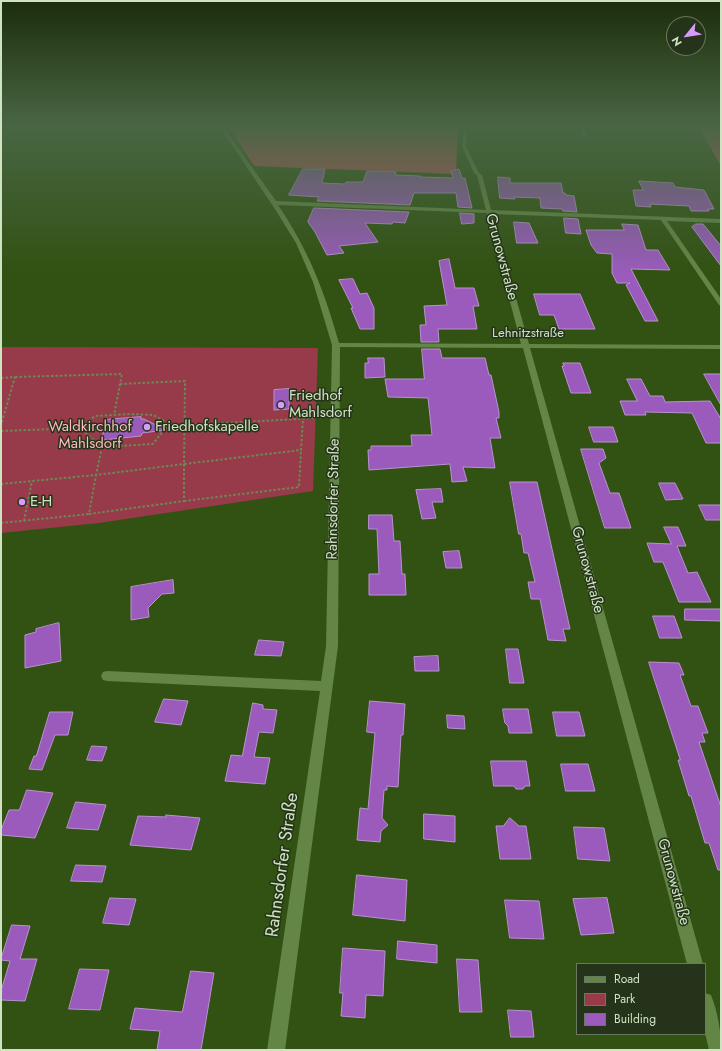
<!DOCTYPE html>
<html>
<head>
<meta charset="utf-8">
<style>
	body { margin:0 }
	#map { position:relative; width:722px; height:1051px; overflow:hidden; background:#325213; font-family:Jost,sans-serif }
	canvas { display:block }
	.frame { position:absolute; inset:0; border:2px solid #cfe3c2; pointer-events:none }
	.legend { position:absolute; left:576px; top:963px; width:130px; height:72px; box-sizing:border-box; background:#243319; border:1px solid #68795d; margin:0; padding:5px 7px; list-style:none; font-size:12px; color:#cfe3c2 }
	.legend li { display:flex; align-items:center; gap:8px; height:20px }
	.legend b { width:20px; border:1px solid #68795d }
	.north { position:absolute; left:666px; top:16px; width:40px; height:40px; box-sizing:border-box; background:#243319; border:1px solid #68795d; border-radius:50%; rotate:240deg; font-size:11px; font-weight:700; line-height:16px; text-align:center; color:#cfe3c2 }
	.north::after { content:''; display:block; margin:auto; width:14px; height:18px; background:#d79bf9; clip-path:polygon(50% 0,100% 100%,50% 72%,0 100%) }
</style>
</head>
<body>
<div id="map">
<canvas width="722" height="1051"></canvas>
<div class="frame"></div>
<ul class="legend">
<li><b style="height:5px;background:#638647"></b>Road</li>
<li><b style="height:11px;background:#973a4a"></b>Park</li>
<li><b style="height:11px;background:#9a5bbc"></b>Building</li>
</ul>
<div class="north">N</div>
</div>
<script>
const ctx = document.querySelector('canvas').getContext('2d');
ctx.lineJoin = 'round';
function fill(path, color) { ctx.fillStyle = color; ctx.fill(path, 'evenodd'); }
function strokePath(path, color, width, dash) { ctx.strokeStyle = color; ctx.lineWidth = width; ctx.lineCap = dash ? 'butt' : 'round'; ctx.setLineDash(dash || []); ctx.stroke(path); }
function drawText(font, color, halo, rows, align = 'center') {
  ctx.font = font + ' Jost,sans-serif'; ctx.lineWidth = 3; ctx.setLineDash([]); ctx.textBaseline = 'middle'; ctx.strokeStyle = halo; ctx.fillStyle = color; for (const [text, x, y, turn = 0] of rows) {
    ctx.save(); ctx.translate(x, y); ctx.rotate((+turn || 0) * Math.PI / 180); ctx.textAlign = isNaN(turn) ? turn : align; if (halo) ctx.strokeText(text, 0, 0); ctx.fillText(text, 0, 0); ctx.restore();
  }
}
fill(new Path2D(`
	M1 347 318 348 313 491 99 523 1 533Z`), '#973a4a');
fill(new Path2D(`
	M228 126H458L456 174 254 166Z
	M698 126H721V166Z`), '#ca5065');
const building = new Path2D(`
	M303 169H325L322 183 345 184 346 182H363L367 171 396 172 395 175 420 176V177L453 178 451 171 459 169 462 178H465L472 208 458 207 456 193H414L410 205 317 201 319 197 289 195Z
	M498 177 510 178V183H561L563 193H565L566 195 574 196 577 212 563 211 562 209 541 208 540 198 514 197 515 199 500 198Z
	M639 181 673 183 675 187 704 190 714 209H708L709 211H691L689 206 650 204 651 207 636 206 633 190H643Z
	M314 208 409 212 405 223 393 222 392 224 365 223 378 242 339 246 344 253 327 255 315 232 308 222Z
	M460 213 474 214V223L462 224Z
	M564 218 578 219 581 234 566 233Z
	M514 222 529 223 538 243H517Z
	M622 224 638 225 646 250H658L670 270 631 269 658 321H645L626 285 630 283H617L612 273V254L597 253 591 245 586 230H624Z
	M696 224H703L721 246V266L692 227Z
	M449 259 455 288H474L479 306H473L477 329H438L439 342H421L420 325H426L424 306 447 305 439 261Z
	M353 279 360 294 367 293 374 308V329H360L351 308H353L339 280Z
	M534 294H580L595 329H559L554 315H540Z
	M422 349H440L442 358H485L489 375H491L499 412V418H496L501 438H490L495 468 463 467 467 481 452 482 450 464 369 470 368 450H371V446H412L411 435H432L428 398 388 397 385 379H424Z
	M368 358H384L385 377 365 378V363H368Z
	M563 363H580L591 393H571L562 366H564Z
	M704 374H721V405Z
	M627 379H641L650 396H663L665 402 710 401 721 419V443H706L692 413 645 412 646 415H625L620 401H637Z
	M289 389V409L274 410V390Z
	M141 417V419H144L166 430 142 433 141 436 102 440 105 420Z
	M589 427H613L618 442H594Z
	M581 449H603L606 458 599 463 610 493H619L631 528H605Z
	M510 482H537L570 629H563L566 641 548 640 540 599H531L528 582H535L528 553H524L521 534H519Z
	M659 483H675L683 499 666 500Z
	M441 489 443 502H432L436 518 422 519 416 490Z
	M699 505H721V520H706Z
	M369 515H392L394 541H400L402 574H405L406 595H369V574H379L377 529H369Z
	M664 527H678L686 546H677L688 573 697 572 711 602H679L663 562H654L647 543 671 544Z
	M459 551 462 568H446L443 552Z
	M173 580 174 593 162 594 148 608 149 617 131 620V587Z
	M685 609H721V621L685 620Z
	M653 616H674L682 638H660Z
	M59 623 61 661 25 668V635L36 632V629Z
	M259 640 284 642 281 656 255 655Z
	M506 649H518L524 683H510Z
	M438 656 439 671H415L414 657Z
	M649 662 679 663 684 675H680L691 706H698L708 733H702L705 742H699L721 807V870H718L709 843H705L691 796H689L678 760H680Z
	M164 699 188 701 181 725 155 722Z
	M370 701 405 704 403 735H401L398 787 387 786V790H384L382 818 388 825 381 831 380 842 357 840 360 808 368 809 375 733 367 732Z
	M253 703 263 705V709L277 710 273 733 259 732 254 757 270 758 265 784 225 781 231 755 242 756Z
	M503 709H528L532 733H509L508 726 505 723Z
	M50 712H73L68 735H55L42 770 29 769 34 756H36Z
	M553 712H579L585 736H557Z
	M447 715 464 716 465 729 448 728Z
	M92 746 107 747 102 761 87 760Z
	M491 761H526L530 786H525L523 789H516L514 786H494Z
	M561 764H588L595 791H566Z
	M27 790 53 793 35 838 1 835V830L9 810H19Z
	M76 802 106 805 98 830 67 828Z
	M424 814 455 816V842L424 839Z
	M166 815 200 818 191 850 130 845 138 816 166 817Z
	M510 818 519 826H526L531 859H500L496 826H503Z
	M574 827 604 828 610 861 578 859Z
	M76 865 106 866 102 882 71 881Z
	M357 875 407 880 405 921 353 915Z
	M110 898 136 899 129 925 103 923Z
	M607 898 614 933 581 935 573 899Z
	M505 900 539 901 544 939 510 938Z
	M12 925 30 926 20 959H37L25 1001 1 1000V991L10 961 1 960V959Z
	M398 941 437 945V963L397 959Z
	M343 948 385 951 383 996 366 995 365 1018 341 1016 343 993H340Z
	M457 959 478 960 482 1012H460Z
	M80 969 109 970 100 1010 69 1009Z
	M191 971 214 973 201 1050H157L160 1031 130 1029 135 1008 182 1012Z
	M508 1010 531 1011 534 1037H511Z`);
fill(building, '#9a5bbc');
strokePath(building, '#b992d0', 1);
strokePath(new Path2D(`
	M15 377 122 374 114 415
	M1 378 15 377 1 425
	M120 384 185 381 184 464 301 450 303 419
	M1 431 80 428 95 416 131 414 153 415 163 420 167 426 316 418
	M102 447 153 444 167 426
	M184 464V501L89 514 96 475Z
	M1 484 96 475 102 447 80 428
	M184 501 299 487 301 450
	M24 521 32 481
	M1 523 89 514`), '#6c8854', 2, [2.5, 2]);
fill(new Path2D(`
	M219 126H223L276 201 486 210 477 175 474 173 462 146 464 126H468L466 146 479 173 482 175 491 210 721 219V223L667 221 721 299V306L719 305 661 220 492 214 529 344 721 345V349L530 348 703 964H687L523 348 340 347 338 646 285 1050H267L320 691 107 681 103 680 101 676 103 672 107 671 321 681 326 646 332 345 313 282 296 243 275 209ZM278 205 487 213 521 344 339 343C324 290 309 251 278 205Z
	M580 126H584L586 137 582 136Z
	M705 993 711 995C718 1013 721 1031 721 1050H709L705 1033Z`), '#638647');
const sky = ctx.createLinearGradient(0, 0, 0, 273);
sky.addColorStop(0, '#1c2d0a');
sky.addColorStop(0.46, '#496644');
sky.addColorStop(1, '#49664400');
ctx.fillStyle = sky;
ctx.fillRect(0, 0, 722, 273);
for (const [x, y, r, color] of [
	[281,405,4,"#d79bf9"],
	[147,427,4,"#d79bf9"],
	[22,502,4,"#d79bf9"]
]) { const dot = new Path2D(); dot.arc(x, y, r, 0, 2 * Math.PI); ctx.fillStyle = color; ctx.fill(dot); strokePath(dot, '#243319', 1.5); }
drawText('13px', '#cfe3c2', '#243319', [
	["Lehnitzstraße",528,334]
]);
drawText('15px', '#cfe3c2', '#243319', [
	["Grunowstraße",501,257,75],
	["Rahnsdorfer Straße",334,499,-89],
	["Grunowstraße",587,570,75],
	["Grunowstraße",673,882,75]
]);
drawText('15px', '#cfe3c2', '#243319', [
	["Friedhof",289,396],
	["Mahlsdorf",289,413],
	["Friedhofskapelle",155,427],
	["E-H",30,502]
], 'left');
drawText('15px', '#fbbbc1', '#243319', [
	["Waldkirchhof",90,427],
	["Mahlsdorf",90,444]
]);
drawText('18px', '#cfe3c2', '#243319', [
	["Rahnsdorfer Straße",283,865,-82]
]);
</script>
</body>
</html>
